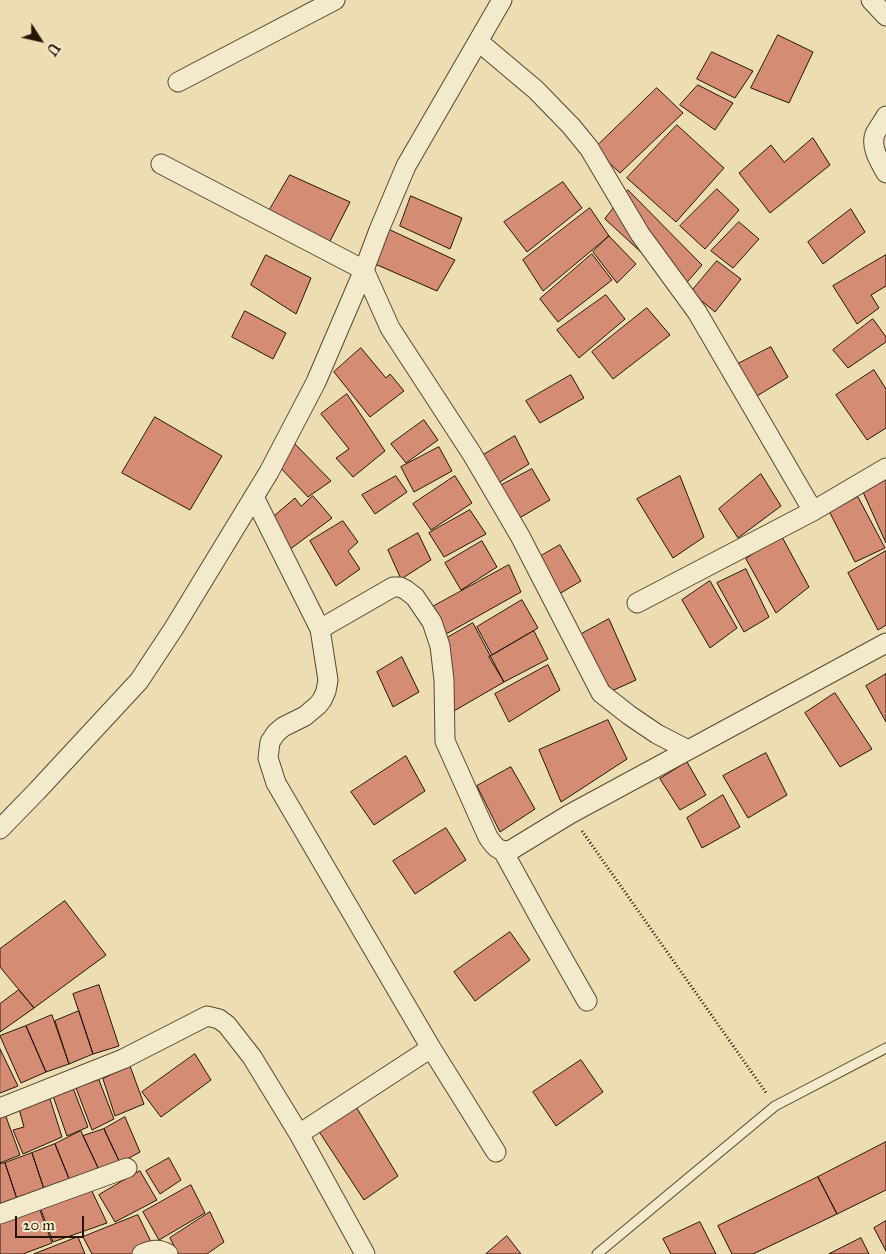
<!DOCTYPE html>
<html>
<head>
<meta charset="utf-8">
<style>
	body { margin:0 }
	#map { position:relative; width:886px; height:1254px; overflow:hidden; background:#ecddb2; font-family:"IM FELL Great Primer",serif }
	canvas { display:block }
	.north { position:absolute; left:15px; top:15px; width:50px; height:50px; -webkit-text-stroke:4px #f3e9cd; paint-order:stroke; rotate:125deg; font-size:14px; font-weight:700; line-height:20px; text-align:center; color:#261505 }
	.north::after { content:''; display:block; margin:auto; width:18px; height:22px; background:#261505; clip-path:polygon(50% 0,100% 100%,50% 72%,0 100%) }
	.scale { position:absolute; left:15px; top:1216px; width:69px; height:22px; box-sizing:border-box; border:2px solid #261505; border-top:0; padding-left:6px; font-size:15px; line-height:18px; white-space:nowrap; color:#261505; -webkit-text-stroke:4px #f3e9cd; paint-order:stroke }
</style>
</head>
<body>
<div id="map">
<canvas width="886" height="1254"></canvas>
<div class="north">U</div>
<div class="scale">20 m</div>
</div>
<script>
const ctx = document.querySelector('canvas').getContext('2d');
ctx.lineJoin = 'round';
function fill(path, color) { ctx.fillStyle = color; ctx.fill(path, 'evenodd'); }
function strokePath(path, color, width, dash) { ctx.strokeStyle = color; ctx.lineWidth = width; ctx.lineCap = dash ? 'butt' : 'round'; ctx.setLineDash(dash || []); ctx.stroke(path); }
const building = new Path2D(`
	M778 35 813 52 789 103 751 88Z
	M712 52 753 71 735 98 697 79Z
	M698 85 733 103 715 130 680 105Z
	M657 88 683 113 620 173 594 149Z
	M677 125 724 168 676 222 627 178Z
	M813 138 830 165 770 213 739 173 771 145 784 162Z
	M290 175 350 202 329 243 269 211Z
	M563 182 582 208 527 252 504 222Z
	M717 189 739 210 705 249 680 226Z
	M628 190 702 265 681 289 605 219Z
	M411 196 462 218 450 249 400 226Z
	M590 208 609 236 543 291 523 260Z
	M851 209 865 232 823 264 808 242Z
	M739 222 759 239 733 268 711 251Z
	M388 229 455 260 437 291 375 264Z
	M609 236 636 264 617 283 593 252Z
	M592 254 612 280 558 322 540 299Z
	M266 255 311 278 296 314 251 285Z
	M886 255V286L871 295 879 308 857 324 833 286Z
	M717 261 741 279 715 312 691 292Z
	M606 295 625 319 579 358 557 330Z
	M647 308 670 335 613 379 592 352Z
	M245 311 286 333 273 359 232 337Z
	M873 319 886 337V342L848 368 833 350Z
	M771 347 788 377 752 399 734 366Z
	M361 348 386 378 390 374 404 391 370 417 334 372Z
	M874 370 886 389V428L867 440 836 395Z
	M571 375 584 398 540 423 526 401Z
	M347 394 385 451 353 477 336 458 349 449 321 414Z
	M155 417 222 456 190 510 122 473Z
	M424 420 438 440 406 463 391 444Z
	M515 436 529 464 495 485 480 457Z
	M295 444 331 481 308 497 277 464Z
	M439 447 452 471 414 492 401 467Z
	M532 469 550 500 516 520 496 488Z
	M761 474 781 506 738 538 719 509Z
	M396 476 407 492 375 514 362 495Z
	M455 476 472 503 431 530 413 504Z
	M680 476 704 537 673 558 637 499Z
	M886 479V543L863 492Z
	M313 496 332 518 289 550 268 521 295 498 301 506Z
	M858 497 885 548 855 562 829 511Z
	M470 510 486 534 444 557 429 533Z
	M343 521 358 542 348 551 360 569 336 586 310 541Z
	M418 533 431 560 401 579 388 550Z
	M781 535 809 587 776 613 746 559Z
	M482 541 497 567 461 590 445 563Z
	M560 545 581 581 554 597 534 560Z
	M886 551V625L878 630 848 573Z
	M509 565 521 592 439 638 425 611Z
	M746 569 769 617 744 632 717 583Z
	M710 581 737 628 710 648 682 600Z
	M522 600 538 628 492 655 477 627Z
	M609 619 636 680 605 694 576 637Z
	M473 623 504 682 447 715 440 642Z
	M534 631 548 659 504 682 489 657Z
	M402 657 419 692 393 707 377 672Z
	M548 665 560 690 509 722 495 694Z
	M886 674V722L866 686Z
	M835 693 872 749 840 767 805 713Z
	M608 720 627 759 561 802 539 750Z
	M766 753 787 795 748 818 723 776Z
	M406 756 425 791 374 825 351 792Z
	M687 762 706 795 680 810 660 779Z
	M511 767 535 809 500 832 477 786Z
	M723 795 740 827 702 848 687 818Z
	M446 828 466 860 415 894 393 861Z
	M65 901 106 955 34 1008 0 967V949Z
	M510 932 530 960 475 1001 454 972Z
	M99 985 119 1046 93 1054 73 994Z
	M19 990 34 1008 0 1032V1004Z
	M79 1011 93 1054 69 1064 55 1021Z
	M52 1015 69 1064 46 1072 26 1026Z
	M26 1026 46 1072 21 1083 0 1036Z
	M0 1049 18 1086 0 1093Z
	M195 1054 211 1080 161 1117 142 1092Z
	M581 1060 603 1092 556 1126 533 1092Z
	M130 1066 144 1104 115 1116 103 1079Z
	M99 1080 114 1119 92 1130 76 1088Z
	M73 1088 88 1127 67 1136 53 1096Z
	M50 1099 62 1137 23 1154 13 1130 24 1127 19 1109Z
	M355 1105 398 1176 364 1200 318 1130Z
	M5 1114 20 1155 0 1163V1117Z
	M125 1117 140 1152 120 1163 104 1129Z
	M104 1129 120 1163 100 1172 83 1136Z
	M81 1131 100 1172 70 1181 55 1144Z
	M886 1142V1190L837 1214 818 1177Z
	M55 1144 70 1181 44 1189 32 1153Z
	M32 1153 44 1189 17 1199 5 1163Z
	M169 1158 181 1180 160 1194 146 1171Z
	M5 1163 17 1199 0 1204V1164Z
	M140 1171 157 1200 115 1222 99 1195Z
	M818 1177 837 1214 753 1254H732L718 1226Z
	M191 1185 205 1213 159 1240 143 1212Z
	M90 1187 107 1223 53 1242 40 1207Z
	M38 1205 52 1243 23 1254H0V1220Z
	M210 1212 224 1242 207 1254H178L170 1238Z
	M138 1215 153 1246 133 1254H92L83 1237Z
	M886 1221V1251L874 1228Z
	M700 1222 716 1254H671L663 1239Z
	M507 1236 521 1254H486Z
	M78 1237 85 1254H34Z
	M861 1238 869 1254H829Z`);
fill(building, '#d48c75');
strokePath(building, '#261505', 1);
const lane = new Path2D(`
	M597 1254 775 1106 886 1048`);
const street = new Path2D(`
	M871 0 886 16
	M479 42 536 90 571 126 589 148 640 234 697 312 813 511
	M178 82 335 0
	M886 116C883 122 878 128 875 134 870 147 880 162 886 173
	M161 164 364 270 390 328 472 454 520 536 601 693 629 715 657 734 688 750
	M254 497 320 629 328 680 326 691 322 700 318 705 305 716 283 727 276 733 270 742 268 758 276 783 431 1048
	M637 603 813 511 886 468
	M320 629 393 587H400L406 590 415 597 432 622 440 646 444 680 445 741 488 837C494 846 499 853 511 850L570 814 886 643
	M0 829 37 791 139 681 174 628 269 472 316 382 364 270 379 230 406 166 502 0
	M503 851 542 922 587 1001
	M0 1108 123 1059 207 1016 219 1019 227 1025 252 1057 299 1134
	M0 1214 127 1168
	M142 1254C151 1250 159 1248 168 1254
	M365 1254 299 1134 431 1048 496 1152`);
strokePath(lane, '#584730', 11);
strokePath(street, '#584730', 21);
strokePath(new Path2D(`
	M582 831 767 1094`), '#261505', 3, [1, 2.5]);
strokePath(lane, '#f3e9cd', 9);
strokePath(street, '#f3e9cd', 19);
</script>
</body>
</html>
